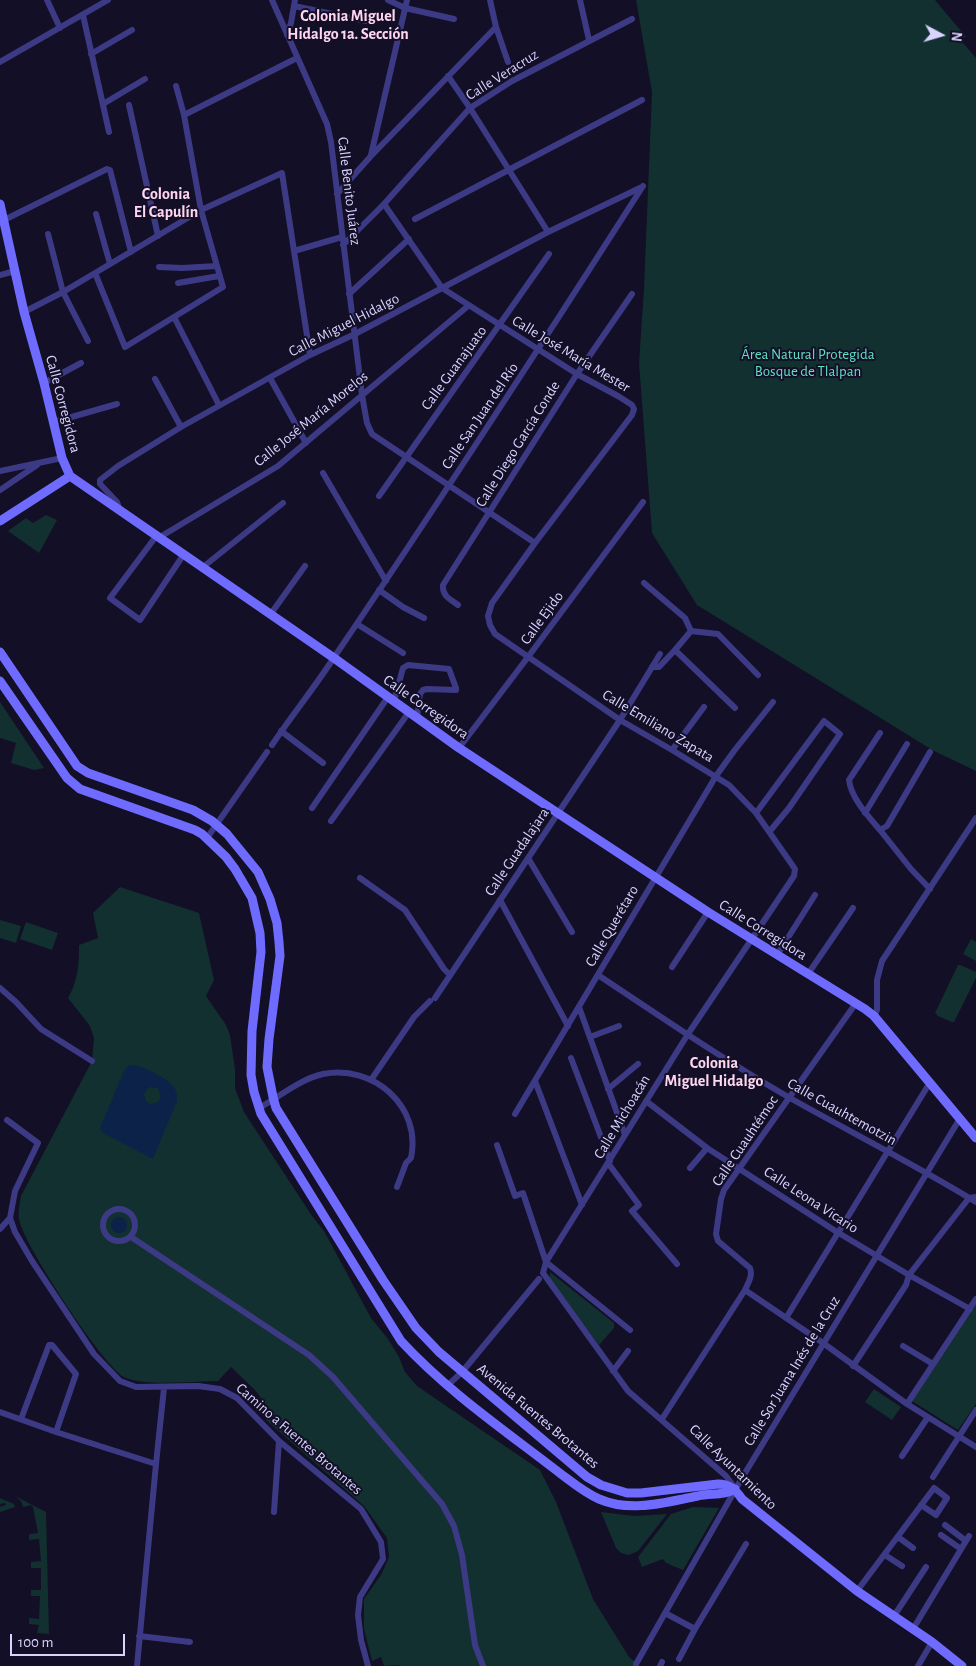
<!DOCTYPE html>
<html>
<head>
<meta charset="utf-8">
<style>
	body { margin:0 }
	#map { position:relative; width:976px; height:1666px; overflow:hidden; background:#130f26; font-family:"Alegreya Sans",sans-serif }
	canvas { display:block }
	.north { position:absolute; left:916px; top:10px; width:50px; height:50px; -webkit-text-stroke:4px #130f26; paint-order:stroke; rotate:96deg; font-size:14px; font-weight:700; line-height:20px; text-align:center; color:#d9d4ff }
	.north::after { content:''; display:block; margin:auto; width:18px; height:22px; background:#d9d4ff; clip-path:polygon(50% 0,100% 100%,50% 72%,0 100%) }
	.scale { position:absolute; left:10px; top:1634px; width:115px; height:22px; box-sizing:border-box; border:2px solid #d9d4ff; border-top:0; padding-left:6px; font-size:15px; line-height:18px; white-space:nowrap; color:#d9d4ff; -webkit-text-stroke:4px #130f26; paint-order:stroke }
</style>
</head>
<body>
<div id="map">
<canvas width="976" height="1666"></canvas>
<div class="north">N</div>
<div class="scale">100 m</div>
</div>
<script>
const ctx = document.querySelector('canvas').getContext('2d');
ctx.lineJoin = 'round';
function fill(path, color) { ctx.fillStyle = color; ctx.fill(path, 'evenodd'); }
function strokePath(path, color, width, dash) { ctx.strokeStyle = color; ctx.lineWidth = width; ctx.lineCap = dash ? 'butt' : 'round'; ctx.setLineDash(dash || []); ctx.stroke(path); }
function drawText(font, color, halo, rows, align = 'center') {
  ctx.font = font + ' "Alegreya Sans",sans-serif'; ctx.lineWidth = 4; ctx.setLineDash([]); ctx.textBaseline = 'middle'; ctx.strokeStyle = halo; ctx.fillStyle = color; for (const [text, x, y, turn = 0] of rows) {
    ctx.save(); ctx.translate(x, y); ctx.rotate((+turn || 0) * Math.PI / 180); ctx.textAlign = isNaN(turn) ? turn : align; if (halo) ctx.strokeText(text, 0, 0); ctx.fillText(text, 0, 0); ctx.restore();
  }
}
fill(new Path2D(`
	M636 0H935L966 37 959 38 976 58V771L934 751 697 605 652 533 639 363 644 289 652 92Z
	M46 515 57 520 39 553 8 531 26 518 33 523Z
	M0 702 44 768 34 770 11 763 16 743 0 738Z
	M120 887 199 913 214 980 206 996 226 1025 230 1035 235 1069V1088L244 1112 312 1216 324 1231 371 1318 388 1339 399 1357 405 1372 417 1386 540 1470 556 1502 593 1599 629 1657 640 1666H400L399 1665 384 1666 381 1657 372 1661 364 1629V1599L381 1575 389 1557 387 1538 364 1506 266 1420 270 1410 255 1390 231 1367 218 1381C195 1381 143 1387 124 1377 103 1366 23 1244 19 1219 18 1212 20 1203 21 1196L92 1061 94 1038 90 1026 68 998C78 981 79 964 79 945L98 938 93 913Z
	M0 920 21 926 16 943 0 938Z
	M26 922 58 933 52 950 20 939Z
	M971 939 976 942V961L963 954Z
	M958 965H960L976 972V978L954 1022H952L938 1016 935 1013Z
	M550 1272 614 1323V1328L599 1345 550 1279Z
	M976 1304V1404L958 1430 912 1401Z
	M874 1389 901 1407 892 1420 865 1402Z
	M15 1496 46 1512 49 1634 37 1633 39 1625 29 1624V1618L39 1619 40 1596H31V1590H41V1568H31V1562L41 1561 39 1539 29 1540V1534L38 1533 33 1507 31 1505 23 1507 21 1501Z
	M0 1498 14 1504 15 1507 0 1512V1507L6 1505 5 1503 0 1504Z
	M693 1507 719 1508 683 1570 666 1563 663 1559 642 1567 638 1557 671 1514Z
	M601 1512 634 1516 667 1514 638 1551 629 1555 621 1553 616 1548Z`), '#12302f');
fill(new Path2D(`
	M134 1065C143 1066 168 1079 173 1086 177 1091 177 1095 177 1101L153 1159 103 1133 100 1128 124 1071 128 1066ZM150 1087 158 1088 161 1097 158 1102 150 1104 146 1101 144 1095 146 1090Z
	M111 1225a8 8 0 1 1 16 0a8 8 0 1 1-16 0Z`), '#0c2248');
strokePath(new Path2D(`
	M47 0 60 28
	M272 0 327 124 331 142 362 395 367 423 372 434 535 543
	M388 0 405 8 454 19
	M490 0 496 27 508 62
	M580 0 589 40
	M294 6 367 21
	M83 15 109 132
	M287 35 291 23 295 0
	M91 54 132 30
	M0 62 108 0
	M448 76 470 108 548 232
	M103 104 145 79
	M129 105 158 236
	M184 115 297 58
	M371 155 407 0
	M337 194 371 156 496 27
	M384 204 442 288 577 374 618 396 632 405 634 409 632 415 535 543 492 603 488 616 490 625 495 634 620 720 672 750 729 785 756 813 795 869 794 876 688 1034 546 1262 543 1273 628 1391 726 1476 735 1488
	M96 214 110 264
	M415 219 642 100
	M4 220 107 169 110 170 131 252
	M48 234 63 292 88 341
	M343 245 384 204 470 108 512 81 632 19
	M294 251 342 237
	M159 267 182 268 217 266
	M95 273 125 347 223 287 201 210 184 115 176 86
	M0 275 15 271
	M178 283 219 276
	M349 294 409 239
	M24 312 63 292 201 210 282 173 310 355
	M174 317 219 405
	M270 378 306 443
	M155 379 181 427
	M44 383 81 363
	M54 422 117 404
	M0 471 62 458
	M323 473 386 581
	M0 490 37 465
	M379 496 549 254
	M120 511 117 502 100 484V480L118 466 181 427 310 355 355 334 548 232 642 187
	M157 535 110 598 140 620 184 554
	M160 537 278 466 468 306
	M203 567 283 503
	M644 583 685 618 691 631
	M379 590 403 607 424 618
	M458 605C450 599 442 596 443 585L577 374 632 294
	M270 615 305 566
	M357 624 403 653
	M675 650 691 631 718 634 758 675
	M652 667H659L675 650 735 708
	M394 701 403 668 408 665 449 669 456 688V690L427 689 423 690 420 694 417 718
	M281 731 323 763
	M272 745C292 715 315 687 335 656 440 501 542 344 643 186
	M459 748 528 657 643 502
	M672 750 704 707
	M312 808 388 697
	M756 813 824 721 840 734 789 808 770 831
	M865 813 907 744
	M331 821 409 712
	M880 830C868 816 851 798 849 780L880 733
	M207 838 267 752
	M528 858 572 932
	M360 878 405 910 444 969 450 975
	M930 889 911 869 880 830 887 826 930 752
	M500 900 568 1026
	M777 955 815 895
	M672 967 708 912
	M808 974 853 908
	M598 975C661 1017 724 1060 790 1098 852 1133 916 1165 976 1202
	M0 988 16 1002 41 1029 92 1061
	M435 998 620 720 660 654
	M579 1007 625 1135
	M874 1016 877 1010V980L882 961 976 818
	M590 1037 619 1026
	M571 1058 610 1161
	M371 1080 414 1017 430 1001
	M535 1081 582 1205
	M608 1089 638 1064
	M646 1101 707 1148 837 1232 909 1275 970 1309
	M259 1108C279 1097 300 1079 323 1074 373 1064 422 1106 411 1158L406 1163 397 1187
	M515 1114 716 776 734 751 773 702
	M7 1120 38 1143 15 1191 10 1218 15 1232 32 1261 94 1354 120 1381 136 1387 198 1386 220 1389 237 1398 279 1441 361 1509 381 1542 383 1559 360 1597 358 1615 361 1640 368 1666
	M497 1145 515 1196 523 1193 546 1262 630 1330
	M608 1163 639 1205 632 1211 677 1264
	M690 1168 707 1148
	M103 1225a16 16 0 1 1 32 0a16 16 0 1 1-32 0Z
	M0 1229 10 1218
	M131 1237 309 1355 333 1377 442 1504 454 1526 462 1555 475 1645 483 1666
	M745 1290 823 1343 907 1404 976 1447
	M786 1318 929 1084
	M903 1346 933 1364
	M853 1366 906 1285 909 1275 969 1198 976 1197
	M613 1371 628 1351
	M448 1385 462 1372 539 1279
	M907 1404 976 1299
	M0 1412 56 1432 156 1464
	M21 1419 49 1345H52L76 1374 56 1432
	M662 1419 745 1290C748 1283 753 1276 750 1268L718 1241 716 1234 721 1199 724 1190 856 1003
	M902 1456 928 1417
	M933 1477 976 1410
	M274 1512 279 1441
	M945 1525 966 1541
	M941 1535 961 1549
	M898 1537 913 1548
	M885 1555 902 1566
	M857 1591 934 1488 947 1498 936 1515 921 1505
	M665 1613 695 1629 746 1544
	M894 1616 926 1567
	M913 1629 969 1536
	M139 1636 190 1642
	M679 1659 695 1629
	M636 1664 742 1478 959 1120
	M137 1666 156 1464 164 1388
	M660 1666 662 1662
	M918 1666 932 1642`), '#3d3a85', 6);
strokePath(new Path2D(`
	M0 204 24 312 44 383 62 458 70 476 334 658 459 748 708 912 865 1009 874 1016 976 1138
	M0 521 70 476
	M0 652 77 766 88 773 193 810 212 821 227 834 258 872 270 899 277 923 279 942 280 956 269 1039 267 1067 273 1097 276 1108 383 1280 416 1328 439 1352 587 1477 601 1485 627 1493H641L718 1484C730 1484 736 1490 742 1499L857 1591 932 1642 962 1666
	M0 681 67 778 80 789 195 830 202 834 226 857 235 869 252 898 260 933 261 952 252 1031 251 1075 254 1092 261 1114 401 1341C448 1392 507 1432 561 1474 573 1483 585 1493 599 1499 631 1513 666 1502 698 1496 710 1493 724 1496 735 1489`), '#6f6bff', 9);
drawText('15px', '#d9d4ff', '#130f26', [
	["Calle Veracruz",502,75,-32],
	["Calle Benito Juárez",349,191,83],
	["Calle Miguel Hidalgo",344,325,-27],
	["Calle José María Mester",571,354,31],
	["Calle Guanajuato",454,368,-54],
	["Calle Corregidora",63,404,75],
	["Calle San Juan del Río",480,416,-56],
	["Calle José María Morelos",311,419,-39],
	["Calle Diego García Conde",518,444,-58],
	["Calle Ejido",542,618,-54],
	["Calle Corregidora",426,707,35],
	["Calle Emiliano Zapata",658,726,31],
	["Calle Guadalajara",517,852,-56],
	["Calle Querétaro",612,926,-60],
	["Calle Corregidora",763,930,32],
	["Calle Cuauhtemotzin",842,1112,29],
	["Calle Michoacán",622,1117,-59],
	["Calle Cuauhtémoc",745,1141,-56],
	["Calle Leona Vicario",811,1200,33],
	["Calle Sor Juana Inés de la Cruz",792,1371,-59],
	["Avenida Fuentes Brotantes",538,1416,40],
	["Camino a Fuentes Brotantes",299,1439,41],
	["Calle Ayuntamiento",733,1467,44]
]);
drawText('15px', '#5fe0c0', '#130f26', [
	["Área Natural Protegida",808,354],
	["Bosque de Tlalpan",808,371]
]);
drawText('bold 16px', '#ffd6f0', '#130f26', [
	["Colonia Miguel",348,16],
	["Hidalgo 1a. Sección",348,34],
	["Colonia",166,194],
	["El Capulín",166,212],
	["Colonia",714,1063],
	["Miguel Hidalgo",714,1081]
]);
</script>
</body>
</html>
